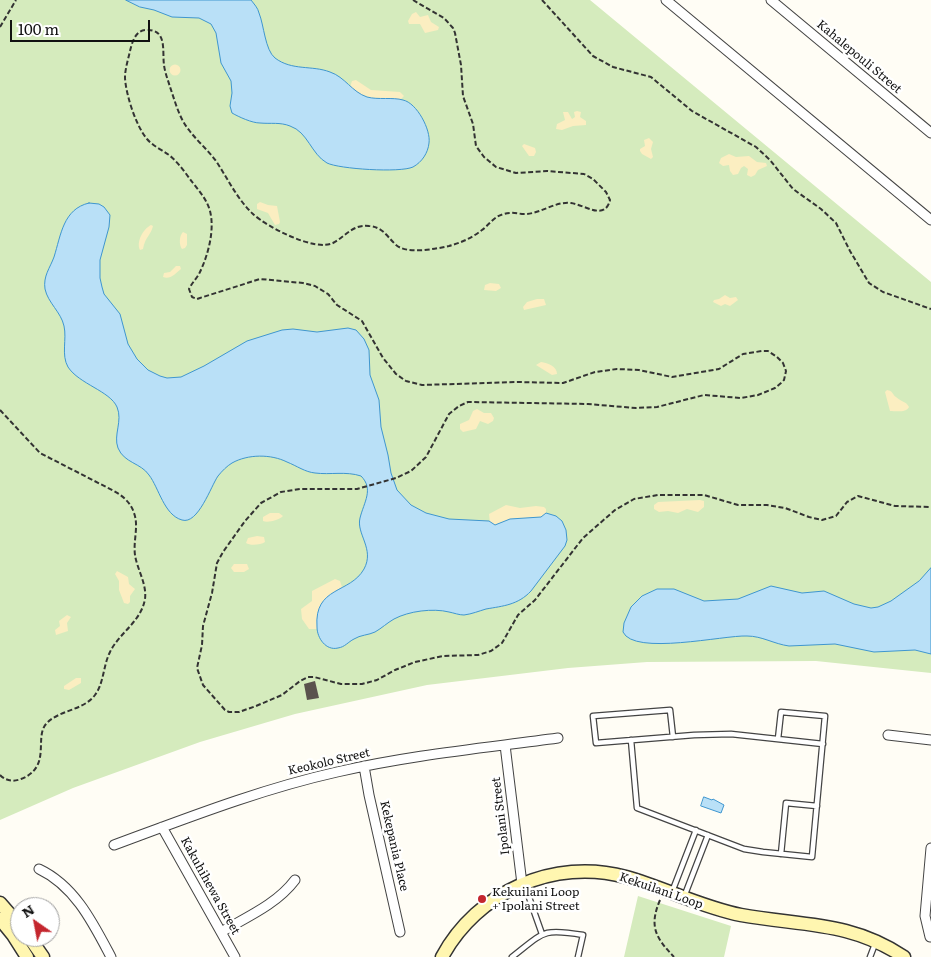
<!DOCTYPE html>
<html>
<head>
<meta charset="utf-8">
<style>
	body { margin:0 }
	#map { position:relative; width:931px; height:957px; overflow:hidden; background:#fffdf5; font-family:Literata,serif }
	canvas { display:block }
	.north { position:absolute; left:10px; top:897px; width:50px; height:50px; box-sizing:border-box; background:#fff; border:1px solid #a0a0a0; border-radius:50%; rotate:327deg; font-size:14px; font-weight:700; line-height:20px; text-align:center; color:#111 }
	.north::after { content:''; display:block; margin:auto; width:18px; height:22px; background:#c4262e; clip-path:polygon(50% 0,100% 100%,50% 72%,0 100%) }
	.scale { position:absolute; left:10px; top:20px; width:140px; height:22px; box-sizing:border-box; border:2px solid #111; border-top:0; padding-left:6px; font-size:15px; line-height:18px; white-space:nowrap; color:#111; -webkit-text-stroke:4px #fff; paint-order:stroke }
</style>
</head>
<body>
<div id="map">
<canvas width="931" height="957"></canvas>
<div class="north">N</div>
<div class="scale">100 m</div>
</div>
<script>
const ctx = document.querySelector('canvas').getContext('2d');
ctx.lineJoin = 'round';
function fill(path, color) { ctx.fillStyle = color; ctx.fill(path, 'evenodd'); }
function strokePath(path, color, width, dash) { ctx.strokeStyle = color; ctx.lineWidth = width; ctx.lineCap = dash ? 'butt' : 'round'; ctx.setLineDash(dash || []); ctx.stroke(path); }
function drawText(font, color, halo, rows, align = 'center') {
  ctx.font = font + ' Literata,serif'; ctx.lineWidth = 5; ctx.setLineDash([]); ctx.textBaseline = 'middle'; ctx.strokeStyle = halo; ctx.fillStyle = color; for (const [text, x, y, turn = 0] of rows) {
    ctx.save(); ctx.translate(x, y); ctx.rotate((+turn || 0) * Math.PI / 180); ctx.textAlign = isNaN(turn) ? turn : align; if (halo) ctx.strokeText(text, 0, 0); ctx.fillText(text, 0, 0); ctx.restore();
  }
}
fill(new Path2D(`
	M0 0H590L931 282V673L816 661 647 662 568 668 427 685 295 714 200 742 73 788 0 820Z
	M638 896 731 926 724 957H624Z`), '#d5ebbd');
fill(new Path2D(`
	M416 12 420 17 428 15 431 22 439 27 438 30 425 33 420 24H409L408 21 412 14Z
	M169.5 70a5.5 5.5 0 1 1 11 0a5.5 5.5 0 1 1-11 0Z
	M356 80 371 90 400 92 404 96 399 101 370 98 359 94 350 87 352 81Z
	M577 111 581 112 580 117 586 121V125L573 126 562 130 556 129 557 124 565 120 563 112H568L572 119 575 117 574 112Z
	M649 138 653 142 651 149 653 157 651 159 642 154 640 151V149L645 146 644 140Z
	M524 144 535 148 536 152 534 156H529L522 146Z
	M729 154 736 157 749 156 757 162 766 163 767 166 758 170 755 175 751 177 747 175 748 169 744 166 741 168 738 174 733 175 730 171 729 165 723 166 719 163 721 158Z
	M260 202 268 205 277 206 280 222 279 224 275 225 268 213 257 209V204Z
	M151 225 153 226C151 235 145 237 143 249L140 250C136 242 143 229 151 225Z
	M183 232 187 234V245L185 248 182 249C179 245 179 236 183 232Z
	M176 266H180L181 269C175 274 170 280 163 277L164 273 170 272Z
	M490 283 499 284 501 288 496 291 484 290 485 285Z
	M725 295 730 298 736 297 738 300 730 306 725 304 721 306 713 302 714 300 719 299Z
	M537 299H544L546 305 524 310 523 307 527 302Z
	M541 362C548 363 557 366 557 374L552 375 536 365Z
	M887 390C893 391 892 394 896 397 901 402 906 401 909 407 906 413 896 411 890 411L885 392Z
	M477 409 484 413H491L494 418 493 421 488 424 480 421 476 429 463 432 460 429V424L469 420 473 411Z
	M700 500 704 501V507L698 512 687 509 678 513 668 511 659 512 654 509V505L658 502Z
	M506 505 520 508 536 506 544 507 546 509V513L541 517 510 519 495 525 490 523 489 514Z
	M270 513H279L283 516C279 520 268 523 263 521V517Z
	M257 536 264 537 265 542C261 545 250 546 246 543L248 538Z
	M234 564H247L249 569 244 572H234L231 568Z
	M117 571 128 577 129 584 135 589 130 596V602L128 604 124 603 119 590V581L115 574Z
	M335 579 340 581 342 587C328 595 317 613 317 629H309L302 619 301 609 312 601V591Z
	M67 615 71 617 67 623 68 631 56 635 55 630 60 626 59 621Z
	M76 678H81V683L69 690 64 689V686Z`), '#fbeec1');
const water = new Path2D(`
	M126 0H251C254 4 258 8 259 13 264 25 265 50 275 58 292 71 312 65 330 72 345 77 352 92 367 97 378 100 393 97 403 100 417 103 431 130 429 143 428 153 422 162 413 167 400 173 339 169 327 163 311 154 308 132 290 126 280 122 271 124 260 123 252 123 239 117 232 113L230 106 232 93 231 81 221 63 216 33 211 24 199 18 172 17 154 10 140 7Z
	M89 203 99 204 104 207 110 215 109 227 100 260V278L102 287 104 294 120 314 128 344 137 359 148 370 160 376 167 378 181 377 204 366 247 341 282 330 293 329 317 332 348 328 356 330 364 339 369 350 370 375 379 400 381 427 388 455 391 473 397 490 411 505 426 513 449 519 489 521 495 525 510 519 541 517 546 513 556 516 562 521 566 530 567 540 565 546 531 591C518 605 503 606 486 609 479 611 472 614 464 615 459 615 454 613 449 612 433 608 409 611 394 619 387 623 382 628 375 632 369 635 360 635 354 639 348 642 345 647 338 648 326 651 317 638 317 627 314 586 350 594 364 569 375 549 356 534 360 518 364 502 374 489 361 476 346 471 330 475 315 473 305 472 297 466 287 462 271 454 248 454 232 463 227 466 222 471 218 476 211 486 198 525 182 520 164 515 159 488 149 475 141 463 124 463 118 448 113 435 123 421 117 407 110 391 79 384 68 367 61 355 67 339 64 326 61 312 48 303 45 289 43 276 50 268 54 257 61 235 63 209 89 203Z
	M931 568V654L915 650 874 652 835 644 789 646C774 644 762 636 747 636 724 635 634 656 623 632L624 623 631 607 642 596 657 589H674L704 601 738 599 771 586 802 593 824 591 854 604 871 608 878 607 891 601 919 581Z
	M704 797 712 800 713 799 724 805 721 813 701 806Z`);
fill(water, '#b9e0f7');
strokePath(water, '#3f96cf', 1);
fill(new Path2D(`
	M315 681 319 698 307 700 304 684Z`), '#5a524d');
const lane = new Path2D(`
	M673 737 670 710 593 716 596 743 694 735 731 734 823 744
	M631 740 637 808 744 849 763 852 812 857 825 716 781 712 778 739
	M781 854 786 803 817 806
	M525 886 542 934
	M672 892 696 830
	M684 897 708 835
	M512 957C544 932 542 928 583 935L578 957
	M870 957 875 944`);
const street = new Path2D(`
	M666 0 931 220
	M771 0 931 133
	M888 735 931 740
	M505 745 522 884
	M364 766 369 795 400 932
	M162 827 235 957
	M114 845C187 818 261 789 337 772 410 755 485 748 558 738
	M39 869C75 886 93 923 111 957
	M221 932C247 917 277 904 295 880
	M930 937 925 916 931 848`);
const secondary = new Path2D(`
	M0 903 20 926
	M0 919 13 935 27 957
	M29 937 43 957
	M442 957C477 892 554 857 626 877 665 888 701 907 741 915 802 926 850 921 904 957`);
strokePath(lane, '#444', 7);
strokePath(street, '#444', 11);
strokePath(secondary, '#333', 15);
strokePath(new Path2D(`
	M413 0 444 18 453 28 455 33 461 65 463 96 473 124 476 146 484 157 496 167 516 173 547 171 584 174 593 179 606 192 610 200C605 221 585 205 571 203 554 201 540 215 522 214 516 213 510 212 504 214 494 216 489 225 482 230 472 238 460 243 449 246 435 249 405 255 395 244 386 235 382 227 369 226 353 224 346 236 333 243 315 252 267 227 253 214 237 199 228 179 216 161 208 150 197 141 189 130 179 118 175 101 170 87 168 80 165 73 164 65 162 52 168 28 145 30 135 31 132 43 130 51 128 60 125 69 125 78 126 95 136 126 147 139 153 146 162 150 169 155 179 163 186 174 193 183 200 192 207 200 210 211 215 230 208 256 199 274 196 279 192 283 189 289L192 297 197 299 200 298 260 279 303 283 315 286 328 294 337 305 362 321 383 358 396 374 406 381 422 385 517 382 563 383 595 372 617 369 639 370 672 377 719 369 743 354 762 351H768L777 357 783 363 786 371 784 380 781 383 775 388 758 395 741 398 704 395 657 407 636 408 588 404 468 402 459 406 449 414 426 457 411 471 396 478 357 489H300L281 492 261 503 245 521 223 552 217 563 212 593 203 626 202 645 197 668 203 685 225 710 229 712H239L256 706 282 695 300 681 308 677H314L341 684H362L377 680 395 670 415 662 443 656 478 655 491 651 502 643 518 615 535 600 583 538 615 510 634 499 658 495H704L738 505H767L785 508 809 517 822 520 836 516 847 502 858 496 895 506 931 507
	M542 0 593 56 613 67 651 77 692 111 756 147 770 160 793 189 821 209 836 223 850 251 869 283 883 292 931 309
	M0 27 16 0
	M0 410 40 453 114 491C123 496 131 503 134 513 139 526 133 541 135 555 137 569 147 584 145 599 141 622 119 633 110 652 103 666 104 683 95 695 83 711 58 710 46 724 34 738 52 767 21 779 13 782 6 781 0 775
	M660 900C649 926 655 937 674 957`), '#333', 2, [5, 2.5]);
strokePath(lane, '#fff', 4.5);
strokePath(street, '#fff', 9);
strokePath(secondary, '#fff6b0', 12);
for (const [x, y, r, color] of [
	[482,899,5,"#c4262e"]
]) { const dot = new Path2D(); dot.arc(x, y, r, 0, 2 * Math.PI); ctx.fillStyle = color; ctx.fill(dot); strokePath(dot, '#fff', 2); }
drawText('12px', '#111', '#fff', [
	["Kahalepouli Street",859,57,40],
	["Keokolo Street",329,762,-13],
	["Ipolani Street",501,816,-97],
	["Kekepania Place",394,846,77],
	["Kakuhihewa Street",210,886,61],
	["Kekuilani Loop",661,891,19]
]);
drawText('12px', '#111', '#fff', [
	["Kekuilani Loop",492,892],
	["+ Ipolani Street",492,906]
], 'left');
</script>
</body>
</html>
